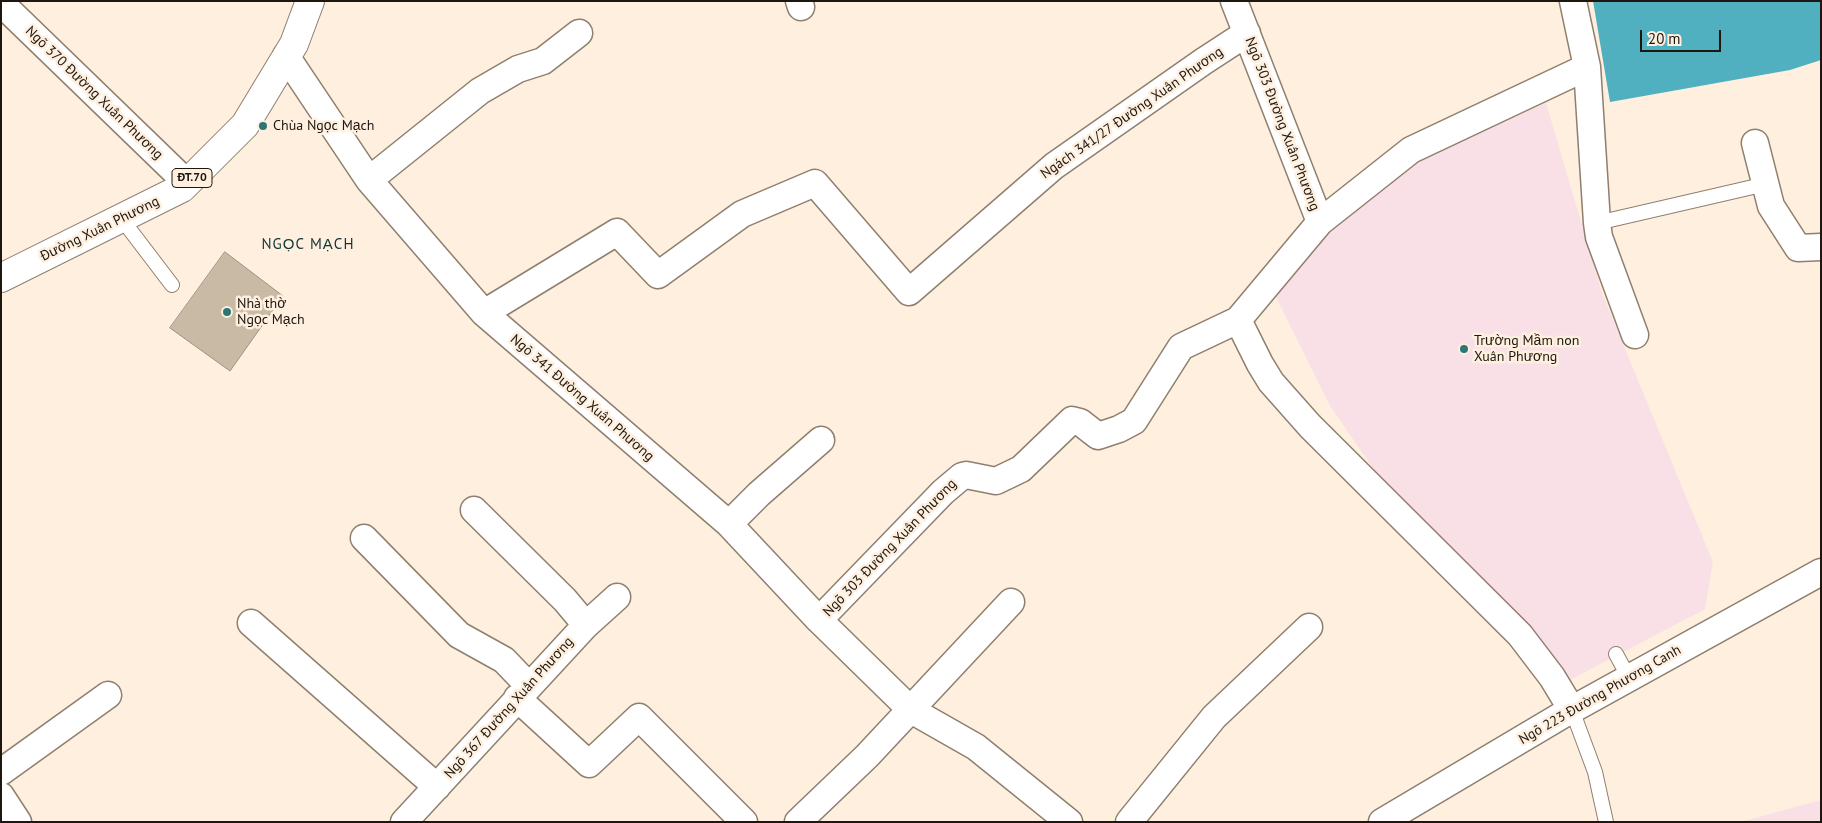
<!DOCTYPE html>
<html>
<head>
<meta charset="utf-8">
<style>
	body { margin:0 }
	#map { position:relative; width:1822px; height:823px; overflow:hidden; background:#feefdf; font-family:"PT Sans",sans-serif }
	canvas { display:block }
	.frame { position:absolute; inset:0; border:2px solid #1d1710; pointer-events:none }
	.scale { position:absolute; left:1640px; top:30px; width:81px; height:22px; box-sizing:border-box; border:2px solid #1d1710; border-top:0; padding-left:6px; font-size:15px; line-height:18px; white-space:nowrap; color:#1d1710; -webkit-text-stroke:4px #feefdf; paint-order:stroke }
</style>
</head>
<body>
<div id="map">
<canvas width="1822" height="823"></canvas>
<div class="frame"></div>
<div class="scale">20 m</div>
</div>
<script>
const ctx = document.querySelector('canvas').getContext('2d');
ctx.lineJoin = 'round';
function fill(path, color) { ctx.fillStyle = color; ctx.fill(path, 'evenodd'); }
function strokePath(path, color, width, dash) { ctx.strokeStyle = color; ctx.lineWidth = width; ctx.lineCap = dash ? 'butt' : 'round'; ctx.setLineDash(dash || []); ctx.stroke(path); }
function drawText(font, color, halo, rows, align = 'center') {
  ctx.font = font + ' "PT Sans",sans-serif'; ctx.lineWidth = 5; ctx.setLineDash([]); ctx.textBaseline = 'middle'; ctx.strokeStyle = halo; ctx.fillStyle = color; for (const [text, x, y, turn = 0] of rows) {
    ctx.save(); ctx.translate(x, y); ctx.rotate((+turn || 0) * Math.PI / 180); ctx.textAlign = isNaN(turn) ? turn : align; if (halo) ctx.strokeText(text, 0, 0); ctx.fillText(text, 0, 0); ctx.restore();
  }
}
fill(new Path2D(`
	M1546 103 1602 293 1713 562 1705 609 1570 680 1393 497 1330 406 1273 291 1326 230 1413 164Z
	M1821 800V822H1740Z`), '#f9e0e7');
fill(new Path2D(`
	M1593 1H1821V60L1790 70 1610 102Z`), '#50b0bf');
const building = new Path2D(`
	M225 252 283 296 230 371 170 328Z`);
fill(building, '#c9baa6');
strokePath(building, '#9f907e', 1);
const service = new Path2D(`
	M121 218 172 285
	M1597 223 1766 184
	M1616 654 1629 678
	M1572 710 1595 772 1606 822`);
const minor = new Path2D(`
	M799 1 801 7
	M1234 1 1320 222
	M1573 1 1587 67 1597 223 1599 237 1635 335
	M1 3 187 183
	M286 56 369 180 484 313 729 524 819 620 911 710 976 747 1069 822
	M1755 143 1771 206 1798 248 1821 247
	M369 180 480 91 518 69 543 61 579 33
	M484 313 617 232 658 275 742 214 815 183 909 292 1054 166 1204 61 1247 33
	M1238 320 1260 364 1271 382 1310 426 1520 635 1552 677 1572 710
	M474 510 565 600 586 625
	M729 524 759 494 821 440
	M364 538 459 635 504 660 529 686
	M819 620 943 492 962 476 966 475 996 481 1021 469 1072 420 1080 422 1098 436 1119 429 1134 421 1181 347 1238 320 1320 222 1411 150 1587 67
	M251 623 437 787
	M517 698 589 764 639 717 744 822
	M1 772 108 695
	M1 796 18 822
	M404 822 586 625 617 597
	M798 822 867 756 1011 602
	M1129 822 1214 717 1309 627
	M1382 822 1564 714 1821 572`);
const primary = new Path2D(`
	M1 278 182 188 245 125 294 44 310 1`);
strokePath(service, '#8f7f6e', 16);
strokePath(minor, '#8f7f6e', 29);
strokePath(primary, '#8f7f6e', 30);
strokePath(service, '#fff', 14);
strokePath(minor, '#fff', 26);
strokePath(primary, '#fff', 28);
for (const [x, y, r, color] of [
	[263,126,5,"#2c7676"],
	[227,312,5,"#2c7676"],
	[1464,349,5,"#2c7676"]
]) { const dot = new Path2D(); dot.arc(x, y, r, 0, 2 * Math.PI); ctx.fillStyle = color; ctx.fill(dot); strokePath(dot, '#feefdf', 2); }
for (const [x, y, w] of [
	[192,178,40]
]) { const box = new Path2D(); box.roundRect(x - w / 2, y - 9.5, w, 19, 4); ctx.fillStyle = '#feefdf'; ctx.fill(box); strokePath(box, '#1d1710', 1); }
drawText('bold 12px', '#1d1710', null, [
	["ĐT.70",192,178]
]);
drawText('14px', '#1d1710', '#feefdf', [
	["Ngõ 370 Đường Xuân Phương",94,93,44],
	["Ngách 341/27 Đường Xuân Phương",1132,113,-35],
	["Ngõ 303 Đường Xuân Phương",1282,124,69],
	["Đường Xuân Phương",100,229,-26],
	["Ngõ 341 Đường Xuân Phương",582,398,41],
	["Ngõ 303 Đường Xuân Phương",890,548,-46],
	["Ngõ 223 Đường Phương Canh",1600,695,-30],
	["Ngõ 367 Đường Xuân Phương",509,708,-48]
]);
drawText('14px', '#1d1710', '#feefdf', [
	["Chùa Ngọc Mạch",273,126],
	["Nhà thờ",237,304],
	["Ngọc Mạch",237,320],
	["Trường Mầm non",1474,341],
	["Xuân Phương",1474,357]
], 'left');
ctx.letterSpacing = '1px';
drawText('15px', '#123535', '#feefdf', [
	["NGỌC MẠCH",308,245]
]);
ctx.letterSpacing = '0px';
</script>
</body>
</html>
